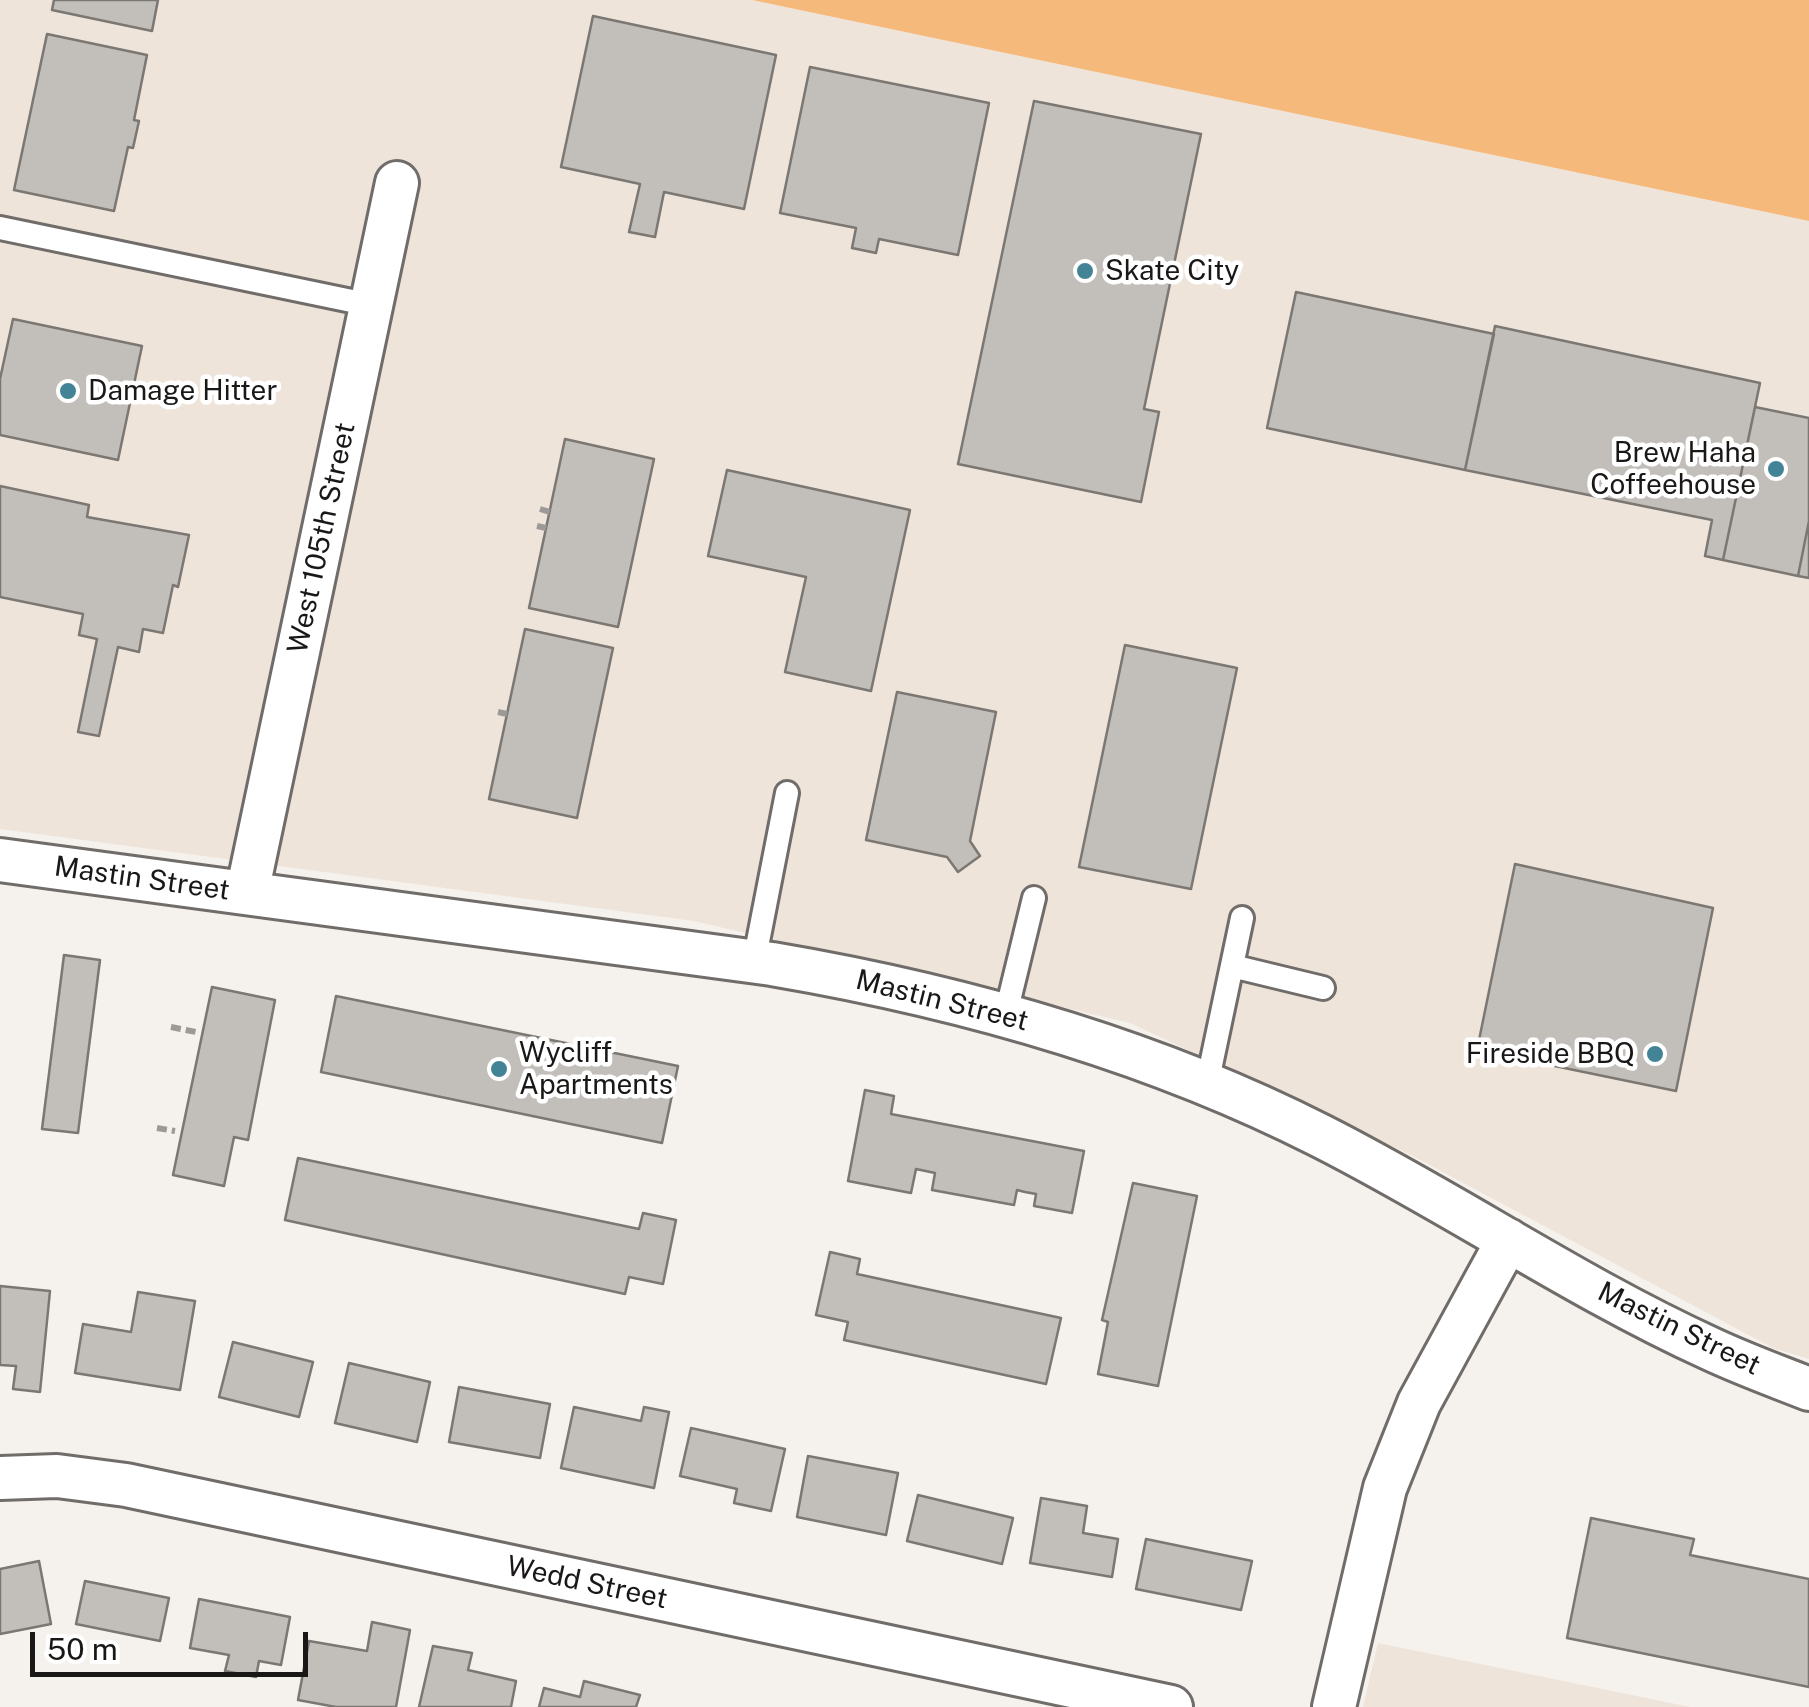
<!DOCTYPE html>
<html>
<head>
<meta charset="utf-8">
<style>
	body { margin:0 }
	#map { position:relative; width:1809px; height:1707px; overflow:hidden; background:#f5f1ec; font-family:"Public Sans",sans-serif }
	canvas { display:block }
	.scale { position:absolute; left:30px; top:1632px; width:278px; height:45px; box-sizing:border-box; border:5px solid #1a1817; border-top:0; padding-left:12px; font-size:30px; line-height:35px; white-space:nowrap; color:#1a1817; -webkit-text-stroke:8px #fff; paint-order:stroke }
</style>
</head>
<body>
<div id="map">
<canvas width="1809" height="1707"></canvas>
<div class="scale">50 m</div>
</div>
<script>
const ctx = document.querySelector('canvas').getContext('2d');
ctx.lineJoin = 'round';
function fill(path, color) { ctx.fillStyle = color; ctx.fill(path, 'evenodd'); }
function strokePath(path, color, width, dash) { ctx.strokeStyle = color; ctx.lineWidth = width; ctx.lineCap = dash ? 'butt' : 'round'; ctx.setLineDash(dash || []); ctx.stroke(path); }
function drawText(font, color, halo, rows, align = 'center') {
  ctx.font = font + ' "Public Sans",sans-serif'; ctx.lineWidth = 9; ctx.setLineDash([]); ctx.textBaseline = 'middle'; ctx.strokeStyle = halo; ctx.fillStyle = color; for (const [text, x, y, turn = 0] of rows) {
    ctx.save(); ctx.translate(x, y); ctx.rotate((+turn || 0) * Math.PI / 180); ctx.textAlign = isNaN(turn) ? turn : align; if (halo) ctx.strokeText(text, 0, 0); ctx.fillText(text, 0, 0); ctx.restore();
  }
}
fill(new Path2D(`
	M0 0H752L1809 221V1359L1773 1348 1407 1153 1130 1023 694 921 0 829Z
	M1378 1643 1690 1707H1363Z`), '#efe4da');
fill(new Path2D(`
	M752 0H1809V221Z`), '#f5b97c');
const building = new Path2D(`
	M54 0H158L152 31 52 10Z
	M593 16 776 55 744 209 664 192 655 237 629 232 640 184 561 167Z
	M47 34 147 55 134 120 139 121 133 148 128 147 114 211 14 190Z
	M810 67 989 103 958 255 879 239 876 253 852 248 856 228 780 213Z
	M1034 101 1201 134 1144 409 1159 412 1141 502 958 464Z
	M1296 292 1494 334 1465 470 1267 428Z
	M13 319 142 346 118 460 0 435V379Z
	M1495 326 1760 383 1723 560 1705 556 1712 520 1465 470Z
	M1755 407 1809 418V521L1798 576 1723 560Z
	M565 439 654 459 618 627 529 608Z
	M727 470 910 510 871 691 785 672 806 577 708 556Z
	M0 486 89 505 87 517 189 535 178 587 173 585 163 633 143 629 139 652 118 647 99 736 78 732 97 639 79 635 83 614 0 597Z
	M1809 521V578L1798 576Z
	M525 629 613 648 577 818 489 799Z
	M1125 645 1237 668 1191 889 1079 867Z
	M897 692 996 712 970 841 980 856 958 872 947 857 866 840Z
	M1515 864 1713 908 1676 1091 1477 1050Z
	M64 955 100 960 78 1133 42 1129Z
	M212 987 275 1000 248 1140 234 1137 224 1186 173 1175Z
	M336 996 678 1066 662 1143 321 1072Z
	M865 1090 894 1096 891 1114 1084 1151 1072 1213 1034 1206 1036 1194 1025 1192 1017 1190 1014 1205 932 1190 935 1173 916 1169 911 1193 848 1181Z
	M298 1158 639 1229 643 1213 676 1220 663 1284 629 1277 625 1294 285 1220Z
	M1133 1183 1197 1196 1158 1386 1098 1374 1108 1322 1102 1320Z
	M830 1252 860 1259 857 1274 1061 1318 1046 1384 844 1340 848 1322 816 1315Z
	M0 1286 50 1291 40 1392 13 1389 16 1366 0 1365Z
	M138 1292 195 1301 180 1390 75 1373 83 1324 131 1332Z
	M233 1342 313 1362 299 1417 219 1397Z
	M349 1363 430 1382 417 1442 335 1423Z
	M459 1387 550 1404 540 1458 449 1442Z
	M574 1407 641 1421 644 1407 669 1412 654 1488 561 1468Z
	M691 1428 785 1449 771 1511 734 1503 737 1489 680 1476Z
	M808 1456 898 1473 886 1535 797 1517Z
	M918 1495 1013 1518 1002 1564 907 1541Z
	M1041 1498 1087 1506 1083 1533 1118 1539 1112 1577 1030 1563Z
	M1591 1518 1694 1539 1690 1555 1809 1579V1687L1567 1638Z
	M1146 1539 1252 1561 1241 1610 1136 1589Z
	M39 1561 51 1624 0 1634V1569Z
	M85 1581 169 1598 160 1641 76 1624Z
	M199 1599 290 1617 281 1665 259 1661 256 1677 225 1671 229 1655 190 1648Z
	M372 1622 410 1630 396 1707H336L298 1700 309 1641 367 1651Z
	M433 1646 472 1653 468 1670 516 1681 511 1707H419Z
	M584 1681 640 1695 636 1707H539L544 1688 580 1697Z`);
fill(building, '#c2beba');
strokePath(building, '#7b7773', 2.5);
const service = new Path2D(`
	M0 228 371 305
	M754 962 787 793
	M1232 966 1323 988
	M1005 1017 1034 898
	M1207 1084 1242 918`);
const minor = new Path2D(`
	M0 860 772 964C960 996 1149 1049 1319 1135 1452 1202 1575 1287 1711 1349 1743 1364 1776 1376 1809 1389
	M247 893 397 183
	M0 1478 57 1476 126 1485 1171 1707
	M1334 1707 1385 1488 1419 1403 1508 1240`);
strokePath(service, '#706c69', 28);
strokePath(minor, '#706c69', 48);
strokePath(new Path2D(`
	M540 509 550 512
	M537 526 546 528
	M498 712 507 714
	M171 1027 196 1032
	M157 1128 175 1131`), '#9c9996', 6, [10, 5]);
strokePath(service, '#fff', 22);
strokePath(minor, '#fff', 42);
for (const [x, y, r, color] of [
	[1085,271,10,"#428495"],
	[68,391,10,"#428495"],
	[1776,469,10,"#428495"],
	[1655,1054,10,"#428495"],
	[499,1069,10,"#428495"]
]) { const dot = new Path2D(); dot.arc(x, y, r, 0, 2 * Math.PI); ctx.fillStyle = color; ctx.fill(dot); strokePath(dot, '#fff', 4); }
drawText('28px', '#1a1817', '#fff', [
	["Skate City",1105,271],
	["Damage Hitter",88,391],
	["Brew Haha",1756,453,"right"],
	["Coffeehouse",1756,485,"right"],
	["Wycliff",519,1053],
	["Apartments",519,1085],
	["Fireside BBQ",1635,1054,"right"]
], 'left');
drawText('28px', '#1a1817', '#fff', [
	["West 105th Street",322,538,-78],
	["Mastin Street",142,879,8],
	["Mastin Street",942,1001,14],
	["Mastin Street",1679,1329,26],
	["Wedd Street",587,1583,12]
]);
</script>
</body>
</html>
